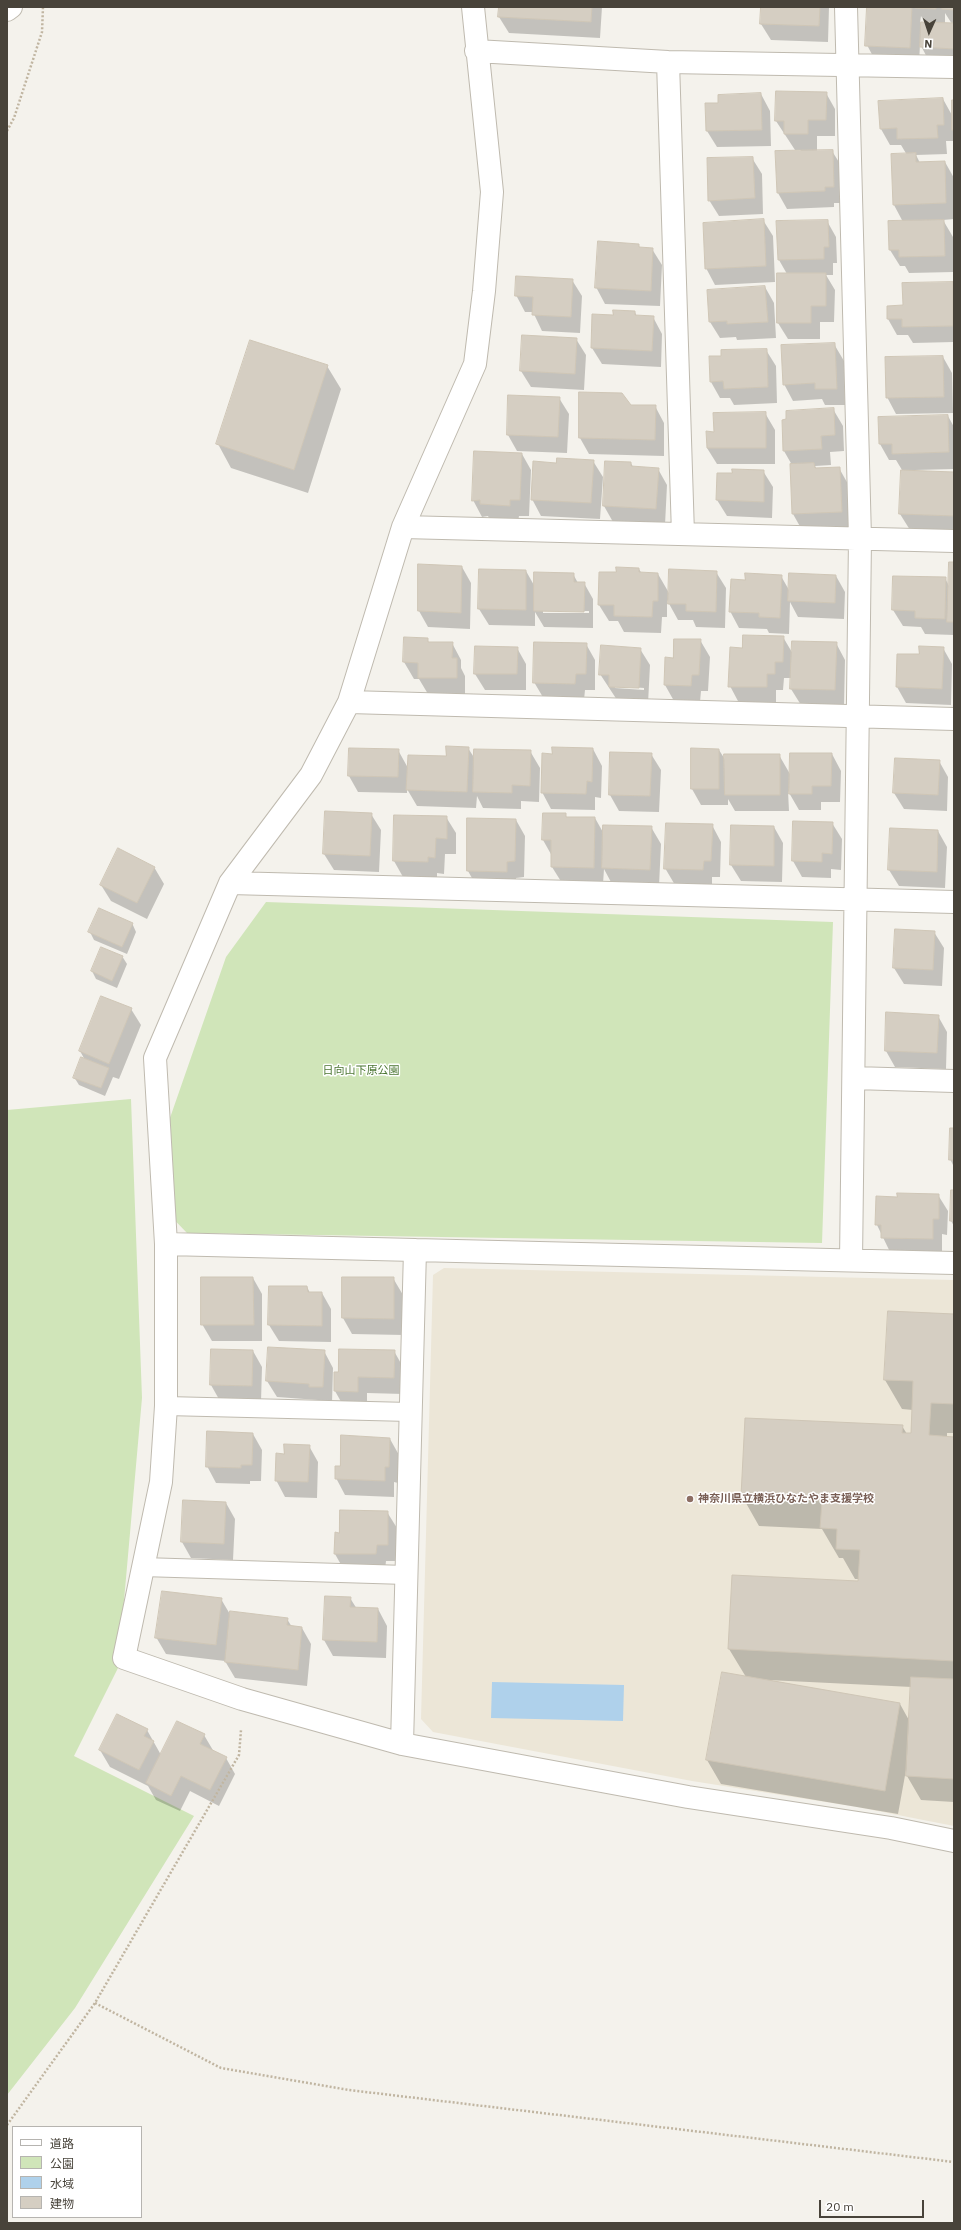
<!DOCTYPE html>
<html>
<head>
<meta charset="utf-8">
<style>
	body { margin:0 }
	#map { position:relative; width:961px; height:2230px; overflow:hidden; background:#f4f2ec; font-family:"IBM Plex Sans","Noto Sans JP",sans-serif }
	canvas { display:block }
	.frame { position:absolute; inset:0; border:8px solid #48433a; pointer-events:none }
	.legend { position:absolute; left:12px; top:2126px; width:130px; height:92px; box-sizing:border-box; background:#fff; border:1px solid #b6b4b0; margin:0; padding:5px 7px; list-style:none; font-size:12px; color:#48433a }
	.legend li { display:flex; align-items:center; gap:8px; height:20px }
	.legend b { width:20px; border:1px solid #b6b4b0 }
	.north { position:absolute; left:909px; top:12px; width:40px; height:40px; -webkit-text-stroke:3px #fff; paint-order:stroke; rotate:183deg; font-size:11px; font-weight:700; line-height:16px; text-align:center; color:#48433a }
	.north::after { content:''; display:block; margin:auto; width:14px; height:18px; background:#48433a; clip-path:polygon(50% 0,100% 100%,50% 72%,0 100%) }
	.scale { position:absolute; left:819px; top:2200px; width:105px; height:18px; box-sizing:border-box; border:2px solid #48433a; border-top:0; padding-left:5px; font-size:12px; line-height:14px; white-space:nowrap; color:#48433a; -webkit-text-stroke:3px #fff; paint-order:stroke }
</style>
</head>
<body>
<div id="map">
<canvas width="961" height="2230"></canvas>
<div class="frame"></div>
<ul class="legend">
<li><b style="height:5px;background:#fff"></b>道路</li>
<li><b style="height:11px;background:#d0e5b9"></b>公園</li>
<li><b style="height:11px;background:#afd1eb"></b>水域</li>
<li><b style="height:11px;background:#d5cec2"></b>建物</li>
</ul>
<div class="north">N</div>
<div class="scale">20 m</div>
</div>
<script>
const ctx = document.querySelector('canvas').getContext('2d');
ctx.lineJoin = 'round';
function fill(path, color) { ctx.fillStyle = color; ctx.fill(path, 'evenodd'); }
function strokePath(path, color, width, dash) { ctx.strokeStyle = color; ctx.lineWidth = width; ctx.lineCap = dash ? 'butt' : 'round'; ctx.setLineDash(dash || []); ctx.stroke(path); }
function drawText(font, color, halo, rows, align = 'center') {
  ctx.font = font + ' "IBM Plex Sans","Noto Sans JP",sans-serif'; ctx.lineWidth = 3; ctx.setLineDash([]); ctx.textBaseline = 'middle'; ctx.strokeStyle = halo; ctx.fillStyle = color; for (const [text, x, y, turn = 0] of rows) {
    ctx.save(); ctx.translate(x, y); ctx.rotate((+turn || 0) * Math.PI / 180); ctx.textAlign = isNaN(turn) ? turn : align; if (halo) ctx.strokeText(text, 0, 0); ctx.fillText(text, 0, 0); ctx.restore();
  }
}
fill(new Path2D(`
	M444 1268 954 1280V1826L857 1807 692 1781 433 1732 421 1719 433 1275Z`), '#ece6d7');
fill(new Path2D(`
	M266 902 833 922 822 1243 187 1233 161 1206 163 1138 226 957Z
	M131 1099 142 1398 118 1668 74 1756 194 1816 75 2008 7 2095V1110Z`), '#d0e5b9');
fill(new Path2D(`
	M492 1682 624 1685 623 1721 491 1718Z`), '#afd1eb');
fill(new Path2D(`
	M500 7H602L600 38 509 33 499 17Z
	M762 7H829L828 42 771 40 761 24Z
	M868 7H954V64L930 63 920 44 919 64 876 62 867 45ZM945 13 952 24H945ZM921 16 925 23H920Z
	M826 93 835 109V136H817V151H832L842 167 843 203H834V207L787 209 778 193 801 150H795L776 121Z
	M761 94 770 111 771 146 717 147 707 131 706 104H719Z
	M943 99 953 117 954 101 953 141H946L947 154 916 155 920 163 945 162 954 178V219L943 220 953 237 954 272 909 273 905 266H900L890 250 889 222H903L894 205 907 155 901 145H890L881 129 879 102Z
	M752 158 762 174 763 214 719 216 709 200Z
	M763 220 773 236 775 282 715 285 706 268Z
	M827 221 836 237 837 263H833V275H826L835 290 834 322H820V339H788L778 323V274H787L779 260 777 222Z
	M638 245 640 248 652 249 662 265 660 306 605 304 596 287Z
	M572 280 582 296 580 333 542 331 533 312H525L516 295Z
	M952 283 954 286V342L913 343 908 335H897L888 319 904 306Z
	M765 287 774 303 776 338 737 340 736 337 720 338 710 322 708 291Z
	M635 312 637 317H653L662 334 661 367 602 364 592 348 614 316Z
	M523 336 576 339 586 355 584 390 531 387 521 371Z
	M834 344 844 361 845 405H825L822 399 793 401 784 384Z
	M766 350 776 366 777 403 734 405 730 398H720L711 382Z
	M943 357 952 373 953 413 896 414 887 397Z
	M327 366 341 389 308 493 231 468 218 444Z
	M559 398 569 414 567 453 517 451 508 435Z
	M630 406H655L664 423V456L589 454 580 438Z
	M833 409 843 426 844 451 830 452 831 465 815 466 817 469 839 468 848 484 850 528 802 530 793 514 792 465 784 451 783 421Z
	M765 413 775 430V464H717L707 448V433H715Z
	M948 416 954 427V469L915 470V471L954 473V532L910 530 900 514 902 470 896 460H889L880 444Z
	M522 454 531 470 529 516H519L518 522 490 520 488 516 482 517 473 500Z
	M593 461 603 477 600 519 541 516 532 499Z
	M631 463 633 467 658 469 667 485 665 525 613 522 604 506Z
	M763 471 773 487 772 518 727 516 717 500 718 474Z
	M954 563V635L925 634 921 627 903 626 893 610 945 578 949 586Z
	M462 567 471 583 470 629 428 627 419 611Z
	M639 569 642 574H658L669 593 716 572 726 588 725 628 696 627 693 620H678L667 600V617H662L661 633 624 632 618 621H609L599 605 617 573Z
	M526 571 535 587 573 574 578 583H584L593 599V628L544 627 535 612V626L489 625 479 609ZM543 611H589V613H543Z
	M781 576 789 590 836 576 845 592 844 619 798 617 790 602 789 634 769 633 767 629 739 628 730 611 746 581Z
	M783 637 793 654 836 643 845 660 844 706 801 705 791 689 792 678H784L783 690H776V703H739L730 686 743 649Z
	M405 638 427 639 429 643H452L461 660V668L465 676V694H428L419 679H414L404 662Z
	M700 640 710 657 708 691H701L700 702 674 701 665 685 674 659Z
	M586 644 595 660V690H585L584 700 544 699 534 682Z
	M517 648 526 664V690H485L475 674Z
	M943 648 952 664 951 705 906 703 897 687 920 655Z
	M640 649 650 665 648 704 619 703 600 674ZM615 686 644 688V690L615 688Z
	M468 748 475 759 530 751 540 768 539 802 521 801V809L483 808 477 796 476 808 417 806 407 789V793L358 792 349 776 398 750 408 768 447 757Z
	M593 749 602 766 601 798 595 797V810L551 809 542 792 553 755Z
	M692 749 719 750 726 761 779 755 790 774 832 754 841 771 840 802H821V810H799L788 791 789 811H735L728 799V805H701L692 789Z
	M651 754 661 770 659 812 619 811 610 795Z
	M939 761 948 777 947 811 904 809 894 793Z
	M371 814 381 830 379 872 334 870 324 854Z
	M565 814 567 818H595L604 834 651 827 661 844 659 886 612 884 604 869 603 884 562 883 552 867V856L543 840Z
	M446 817 456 833V854H445L444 874 437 873V878L403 877 394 861Z
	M516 820 525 836 524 877 516 878V888L477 887 468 871Z
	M794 822 832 823 842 839 841 870 831 869V878L802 877 793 861Z
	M712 825 721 842 720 877H712V886L675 885 665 868Z
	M774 827 783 843 782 882 741 881 731 865Z
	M891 829 938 831 947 847 945 888 899 886 889 870Z
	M154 867 164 884 147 919 111 901 101 885Z
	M132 923 136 932 127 954 94 940 90 932Z
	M896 930 934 932 944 948 942 986 904 984 894 968Z
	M122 956 127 964 117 988 96 979 92 971Z
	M131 1009 141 1025 119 1079 113 1077 105 1096 79 1085 74 1077 85 1060 80 1051Z
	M938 1016 947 1032 946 1069 895 1067 886 1051Z
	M954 1129V1167L950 1159Z
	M954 1191V1226L951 1221Z
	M938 1195 948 1211 947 1235 942 1234V1255L891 1254 877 1225 898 1198Z
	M253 1278 262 1294V1341H212L202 1324Z
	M393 1278 403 1295V1335L352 1334 343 1318Z
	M307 1287 310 1293H322L331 1309V1342L279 1341 269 1325Z
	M954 1315V1433H947V1437L954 1438V1802L921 1800 907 1776 906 1770 898 1814 721 1784 707 1760 746 1677 729 1649 859 1582V1579H855L843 1558H839L822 1529 759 1526 742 1496 902 1426 907 1434H911L913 1410 902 1409 885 1380ZM768 1680 912 1687 910 1722 900 1704Z
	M253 1351 262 1367 261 1402 220 1401 211 1385Z
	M324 1351 333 1368 332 1403H320L318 1400 277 1397 267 1381Z
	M394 1351 403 1367V1394L367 1393V1408L344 1407 335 1391V1373Z
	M253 1434 262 1450 261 1481H250V1484L216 1483 207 1466Z
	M390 1439 399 1455 398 1483 394 1482V1497L345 1495 336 1478Z
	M309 1446 318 1462 317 1498 285 1497 276 1480 285 1455Z
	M226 1503 235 1519 233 1560 191 1558 182 1542Z
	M387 1512 397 1528 396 1561H386L385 1570H344L335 1554 340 1534Z
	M350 1598 357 1609H378L387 1626 386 1658 333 1656 324 1640Z
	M221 1599 231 1616 287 1619 292 1627 302 1628 311 1644 307 1686 235 1678 225 1661 166 1654 156 1637Z
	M147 1730 161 1755 204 1735 214 1752 226 1758 235 1774 219 1806 190 1791 180 1811 156 1800 148 1786 110 1767 100 1750Z`), '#0003');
const building = new Path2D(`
	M499 7H592L591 22 498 17Z
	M761 7H820L819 26 760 24Z
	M867 7H912L910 48 865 46Z
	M915 7H936V9L915 8Z
	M942 7H954V10L942 9Z
	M921 22 954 23V49L920 47Z
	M776 91 827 92 826 120H808V134H784V121H775Z
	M761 93 762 130 706 131 705 103H718V95Z
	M943 98 944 125H937L938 138 897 139V128L880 129 878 101Z
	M952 100H954V130H952Z
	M833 150 834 187H825V191L777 193 775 151Z
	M916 153V162L945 161 946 203 893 205 891 154Z
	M753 157 755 198 708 201 707 158Z
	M764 219 766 266 705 269 703 223Z
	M828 220 829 247H824V259L778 260 776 221Z
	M944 220 945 256 899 257V250H889L888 221Z
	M598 241 639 244V247L653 248 651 291 595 288Z
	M777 273H826V306H811V323H777Z
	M516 276 573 279 571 317 532 315 533 297 515 296Z
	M953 282V326L902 327V319H887V306L903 305 902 283Z
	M765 286 768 322 727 324V321L709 322 707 290Z
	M613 310 635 311V315L654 316 652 351 591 348 592 314 613 315Z
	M522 335 577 338 575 374 520 371Z
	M250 340 328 365 294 470 216 444Z
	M835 343 837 389H815V383L783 385 781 345Z
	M767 349 768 387 724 389 723 381 710 382 709 356H721V350Z
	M943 356 944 397 886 398 885 357Z
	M579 392 622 393 631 405H656L655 440 579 438Z
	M508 395 560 397 558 437 507 435Z
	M834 408 835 435 821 436 822 449 783 451 782 420 786 419V411Z
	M766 412V448H707L706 431 714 432 713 413Z
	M948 415 949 452 892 454V444H879L878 417Z
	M474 451 522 453 520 500H510V506L480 504V500L472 501Z
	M557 458 594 460 591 503 531 500 533 461 556 463Z
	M605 461 631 462V466L659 468 656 509 603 506Z
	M814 463 815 468 840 467 842 512 792 514 790 464Z
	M732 469 764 470V502L716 500 717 473H732Z
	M901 470 954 472V516L899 514Z
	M949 562H954V622H947Z
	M418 564 462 566 461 613 418 611Z
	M616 567 639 568V572L658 573V601H653L652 617 614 616V605H598L599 572H616Z
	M479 569 526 570V610L478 609Z
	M669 569 717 571 716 612 686 611V604H668Z
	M534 572 574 573V582H585L584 612 534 611Z
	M745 573 782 575 780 618 759 617V613L729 612 731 579 745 580Z
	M789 573 836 575 835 603 788 601Z
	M893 576 946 577 945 619 915 618V611L892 610Z
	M743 635 784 636 783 662H775V674H767V687H728L730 647 742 648Z
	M404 637 428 638V642H453L452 658H457V678H418V663L403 662Z
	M674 639H701L699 675H692L691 686 664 685 665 657 673 658Z
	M792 641 837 642 835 690 790 689Z
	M534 642 587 643 586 674H576L575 684 533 683Z
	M601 645 641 648 639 688 609 687V675H599Z
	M475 646 518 647 517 674H474Z
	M919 646 944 647 942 689 896 687 897 654H919Z
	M446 746 469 747 467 792 406 790 408 755 446 756Z
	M552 747 593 748 592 782 587 781 586 794 541 793 542 753 552 754Z
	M349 748 399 749 398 777 348 776Z
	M691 748 719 749V789H691Z
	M474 749 531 750 530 786 512 785V793L473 792Z
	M610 752 652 753 650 796 609 795Z
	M790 753H832L831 786H812V794H789Z
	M724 754H780V795H725Z
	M895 758 940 760 938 795 893 793Z
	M325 811 372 813 370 856 323 854Z
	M543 813H566V817H595L594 868 551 867V840H542Z
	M394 815 447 816V839L436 838 435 858 428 857V862L393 861Z
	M467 818 516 819 515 861 507 862V872L467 871Z
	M793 821 833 822 832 854 822 853V862L792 861Z
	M666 823 713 824 711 861H704L703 870 664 869Z
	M603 825 652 826 650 870 602 868Z
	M731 825 774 826V866L730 865Z
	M890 828 938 830 937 872 888 870Z
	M118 848 155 867 137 903 100 885Z
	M99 908 133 923 122 947 88 932Z
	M895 929 935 931 933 970 893 968Z
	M101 947 123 956 112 981 91 971Z
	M101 996 132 1008 109 1064 79 1051Z
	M886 1012 939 1015 937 1053 885 1051Z
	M81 1057 109 1068 101 1088 73 1078Z
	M950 1128H954V1160H949Z
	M951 1190H954V1221H950Z
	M897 1193 939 1194V1219H933V1239L881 1238V1225H875L876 1196 897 1197Z
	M201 1277H253L254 1325H201Z
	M342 1277H394V1319L342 1318Z
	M269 1286H307L308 1292H322V1326L268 1325Z
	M888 1311 954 1314V1404L931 1403 929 1435 954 1437V1661L728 1649 732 1575 858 1581 860 1550 836 1549 837 1529 820 1528 822 1501 741 1496 745 1418 903 1425 902 1433H911L913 1381 884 1380Z
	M268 1347 325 1350 323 1387H309V1384L266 1381Z
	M211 1349 253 1350 252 1386 210 1385Z
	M339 1349 395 1350 394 1378 358 1377V1392L334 1391V1372H338Z
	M207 1431 253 1433 252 1465H241V1468L206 1467Z
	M341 1435 390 1438 389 1467H385V1481L335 1479V1466H340Z
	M284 1444 310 1445 308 1482 275 1481 276 1453 284 1454Z
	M183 1500 226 1502 224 1544 181 1542Z
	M340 1510 388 1511V1545H377L376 1554H334L335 1532 339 1533Z
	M162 1591 222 1598 216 1645 155 1638Z
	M325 1596 351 1597 350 1607 378 1608 377 1642 323 1640Z
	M230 1611 288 1618 287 1625 302 1627 298 1670 225 1662Z
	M722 1672 900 1703 885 1791 706 1760Z
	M911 1677 954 1679V1779L906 1776Z
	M117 1714 148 1729 144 1736 154 1741 139 1770 99 1750Z
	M177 1721 205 1734 200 1744 227 1757 210 1790 181 1776 171 1796 146 1783Z`);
fill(building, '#d5cec2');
strokePath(building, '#cfc6b6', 1);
const lane = new Path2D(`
	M166 1406 410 1412
	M142 1567 406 1575`);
const street = new Path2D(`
	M473 7 492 192 484 291 475 364 403 527 349 702 311 775 230 883 155 1058 166 1244V1406L161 1482 124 1658 242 1699 402 1744 688 1797 891 1828 954 1841
	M846 7 860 538 851 1260
	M7 10 11 7
	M476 51 668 62 954 67
	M668 62 683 534
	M403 527 954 541
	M349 702 954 719
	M230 883 954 902
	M854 1078 954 1081
	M166 1244 954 1263
	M402 1744 415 1250`);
strokePath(lane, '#bfbaaf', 20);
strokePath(street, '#bfbaaf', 24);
strokePath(new Path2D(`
	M7 131 14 118 42 32 43 7
	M95 2003 221 2068 349 2090 954 2162
	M7 2125 95 2003 239 1755 241 1730`), '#c0b5a1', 2.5, [2, 2]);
strokePath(lane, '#fff', 18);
strokePath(street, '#fff', 22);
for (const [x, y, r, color] of [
	[690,1499,4,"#8d6e63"]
]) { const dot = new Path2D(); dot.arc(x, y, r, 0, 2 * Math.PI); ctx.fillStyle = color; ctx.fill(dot); strokePath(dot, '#fff', 1.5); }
drawText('11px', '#4b7632', '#fff', [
	["日向山下原公園",361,1071]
]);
drawText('bold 11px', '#785e54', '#fff', [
	["神奈川県立横浜ひなたやま支援学校",698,1499]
], 'left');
</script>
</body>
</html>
